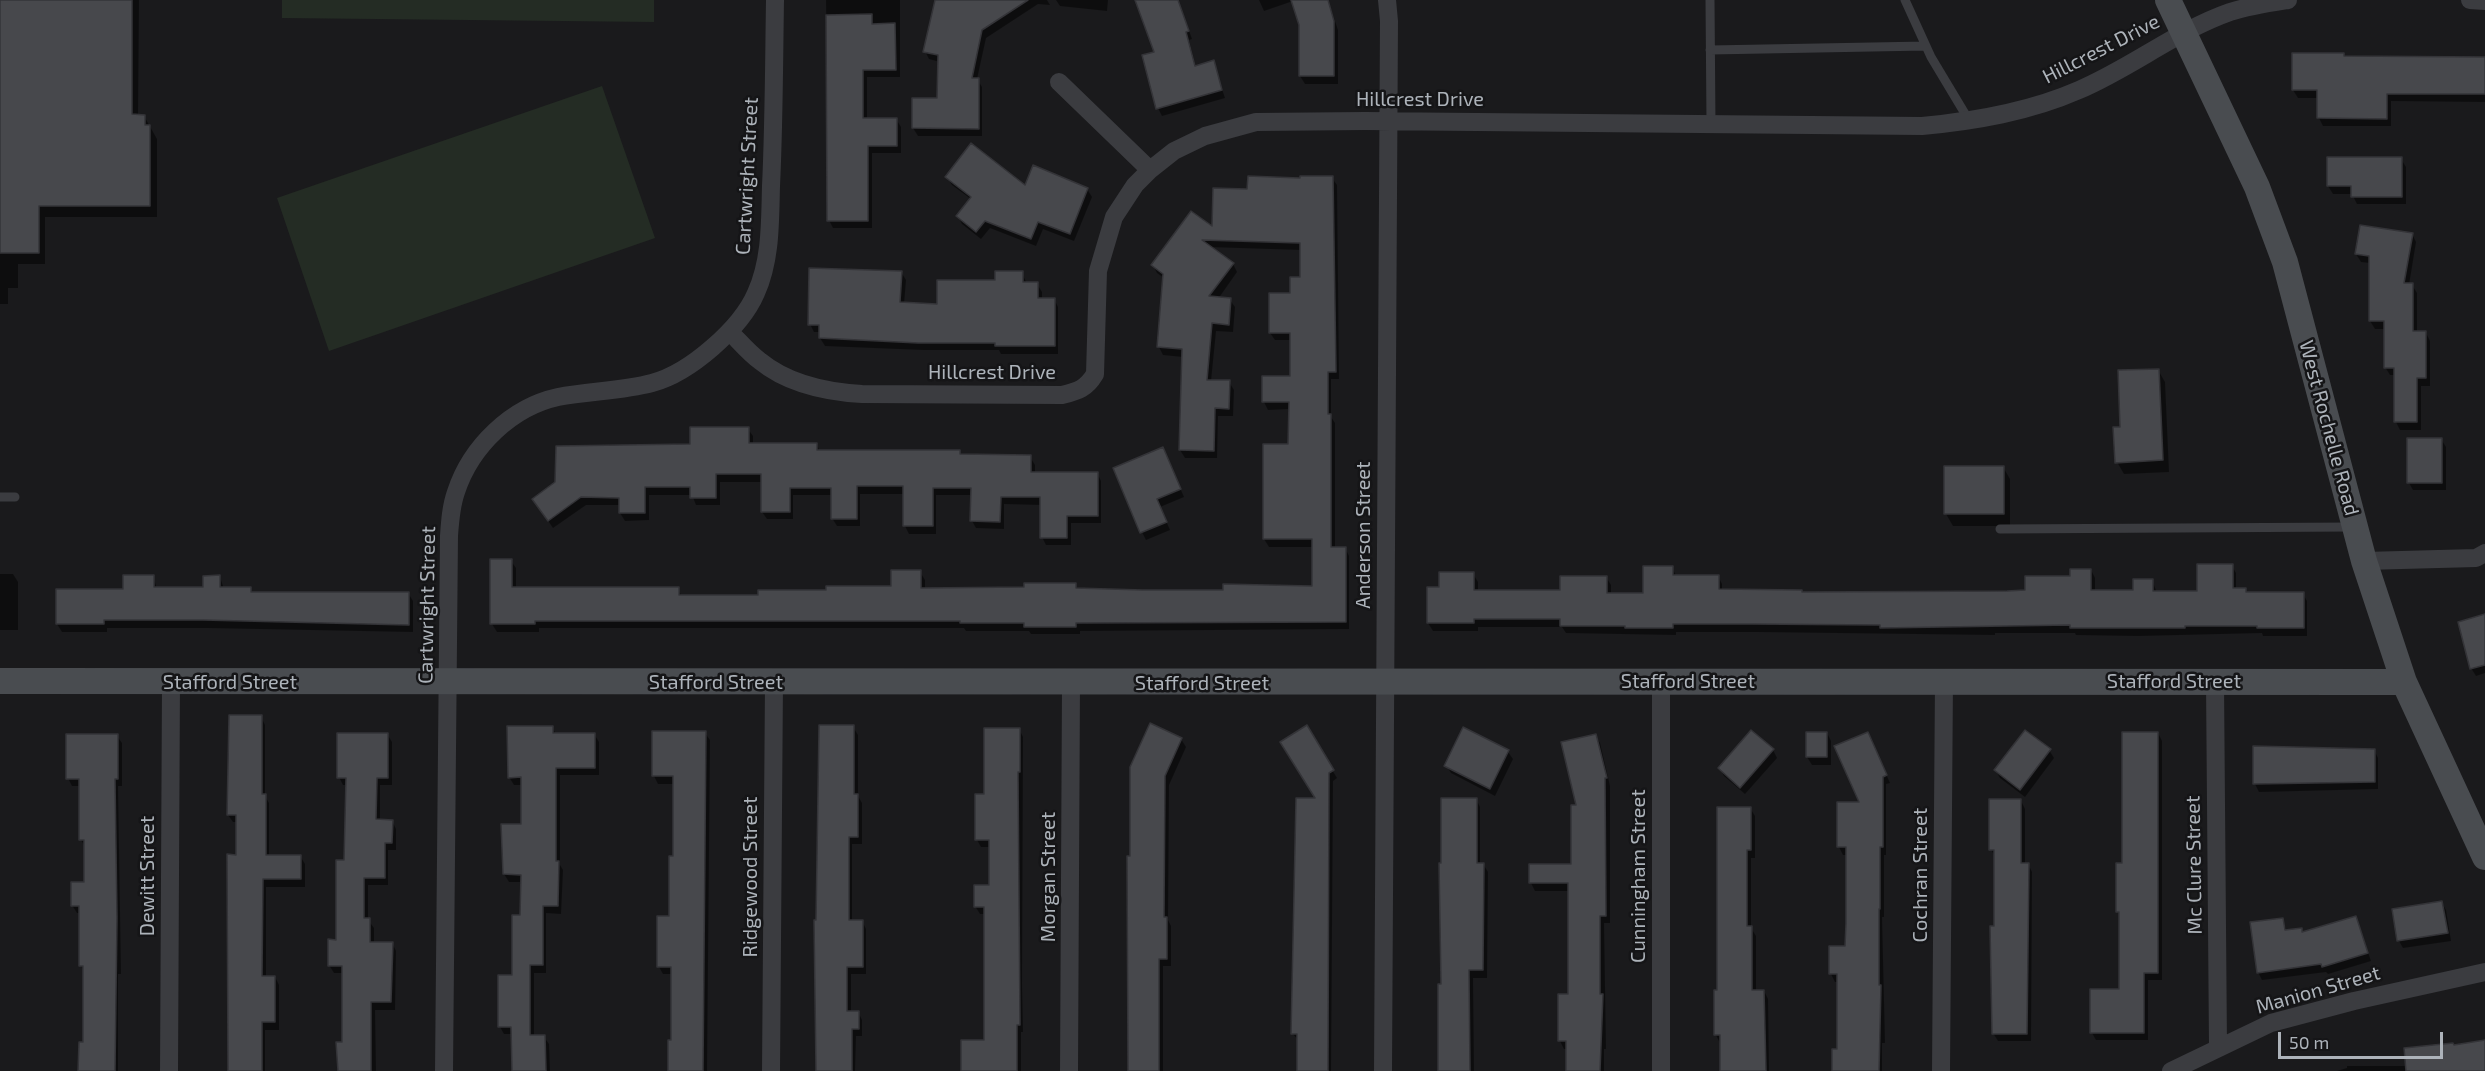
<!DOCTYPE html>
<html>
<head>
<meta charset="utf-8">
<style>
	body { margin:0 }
	#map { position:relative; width:2485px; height:1071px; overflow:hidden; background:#1a1a1c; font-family:"Exo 2",sans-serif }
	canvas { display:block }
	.scale { position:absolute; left:2278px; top:1032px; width:165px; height:27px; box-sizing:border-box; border:3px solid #adb3ba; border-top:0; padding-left:8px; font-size:18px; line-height:21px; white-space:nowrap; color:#adb3ba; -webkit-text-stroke:4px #151517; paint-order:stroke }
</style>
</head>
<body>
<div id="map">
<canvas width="2485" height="1071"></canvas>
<div class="scale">50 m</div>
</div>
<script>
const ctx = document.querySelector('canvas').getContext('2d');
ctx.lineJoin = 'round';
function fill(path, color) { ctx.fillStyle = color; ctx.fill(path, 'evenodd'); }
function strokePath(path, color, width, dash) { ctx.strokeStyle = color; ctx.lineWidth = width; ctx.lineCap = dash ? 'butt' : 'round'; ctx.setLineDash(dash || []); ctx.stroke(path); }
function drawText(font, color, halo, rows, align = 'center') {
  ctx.font = font + ' "Exo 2",sans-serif'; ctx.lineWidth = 5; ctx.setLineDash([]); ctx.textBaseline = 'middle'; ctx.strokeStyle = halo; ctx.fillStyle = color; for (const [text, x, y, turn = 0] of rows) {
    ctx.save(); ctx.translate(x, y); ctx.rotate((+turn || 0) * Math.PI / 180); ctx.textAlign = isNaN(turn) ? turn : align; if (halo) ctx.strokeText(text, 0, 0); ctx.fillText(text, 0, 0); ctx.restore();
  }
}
fill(new Path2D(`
	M282 0H654V22L282 18Z
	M602 86 655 238 329 351 277 198Z`), '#242c24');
fill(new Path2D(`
	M0 0H139L138 116H144L157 139V217H45V264H18V288H8V304H0Z
	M826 0H900V77H867V119H896L901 127V153H872V228H833L829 220Z
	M936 0H1047L1050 5 1038 4 986 38 977 79 982 87V136H918L913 128 939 99 940 62 929 59 925 51Z
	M1056 0H1108L1107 11 1060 6Z
	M1137 0H1178L1192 39 1189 40 1196 67 1213 62 1225 98 1162 116 1158 108 1156 53Z
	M1259 0H1328L1338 30V84H1305L1300 76V24L1293 1 1264 11Z
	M2343 55 2345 58 2485 59V102L2391 101V126H2323L2319 118V98H2298L2293 90Z
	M2328 159H2401L2406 167V204H2357L2352 194H2333L2328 186Z
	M947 177 1025 187 1087 189 1092 197 1074 241 1043 229 1036 246 990 228 981 239 962 224 958 216 971 199 952 185Z
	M1332 178 1337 185 1339 379H1331V417L1335 423V548H1345L1349 556V629L1080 631V634H1031L1029 631H966L964 628H539V632H497L492 624 511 561 516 568V589H678L682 597H759L892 588 920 572 925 580V589H1026L1075 585 1078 590 1225 591 1314 588V547H1269L1264 539 1290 446V409L1268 410 1264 402 1291 377V340H1275L1270 333 1301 278V250L1209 247 1233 264 1237 272 1218 299 1230 300 1235 307 1233 332 1216 331 1211 381 1229 382 1234 390 1233 416H1218L1217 458H1185L1180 450 1183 357 1163 355 1159 347 1164 278 1157 273 1153 265 1213 229 1249 191 1301 180Z
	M2412 234 2416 242 2409 285H2412L2417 293V333H2426L2430 341V386H2421V430H2400L2396 422V375H2390L2385 367V329H2375L2370 321V263L2361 262 2356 254Z
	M901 272 906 280 904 304 939 306 1022 273 1027 284H1037L1042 292V299H1054L1058 307V354H1001L999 350H923L825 346 820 338V332H814L810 324Z
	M2158 370 2165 382 2169 472 2124 474 2117 462 2122 428Z
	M748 429 753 436V445H817L820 452H959L961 455 1030 457 1035 465V473H1097L1101 481V523H1071V545H1046L1042 537V505L1004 504V529L976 528 972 521V495H936V534H909L905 526V494H860V526H837L832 518V495H793V519H767L762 512V482H720V505H696L692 495H649V520L625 521 620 513V505H586L553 528 534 500 692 445Z
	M2441 439 2446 447V490H2413L2409 483Z
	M1163 449 1184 497 1160 507 1170 530 1146 540 1142 532Z
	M2003 467 2010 479V526H1953L1946 514Z
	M2232 566 2236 573V590H2245L2247 594H2303L2307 601V636H2263L2262 633 2138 636 2076 635 2075 633H1995V635L1758 632H1676V635L1566 633 1562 627H1478V631H1433L1428 623 1441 589 1473 574 1478 582V592H1561L1606 577 1611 585V594H1644L1672 567 1676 576H1718L1722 584V590L1802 593 2027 592 2091 570 2095 578V591H2134L2152 580 2157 593H2198Z
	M0 574H13L18 582V630H0Z
	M153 576 157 589H204L220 577 224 589 250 588 253 594 408 593 413 601V632L208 628H107V632H62L57 624Z
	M2485 616V673L2476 676 2471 668Z
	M261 717 265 725V796L269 803V856H300L305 864V887H266V977H275L279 985V1030H265V1071H229L238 822H233L228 815Z
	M552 727 556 734H594L599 742V775H560V865L563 870 561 914 546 913V973H534V1037H544L549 1044 550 1071H513V1034H504L500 1027 513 977 522 917V882H509L504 874 522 825V785H514L509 777Z
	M853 727 858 735V796L862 803V844H852V921H862L866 929V974H851V1012H858L862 1020V1036H856L855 1071H817V921Z
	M1306 727 1337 778 1333 781 1331 1071H1299V1041L1292 1033 1295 863H1298L1317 799Z
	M1019 729 1023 737 1022 984 1023 1032H1021V1071H963L986 1041 985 914H980L975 906 991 887V847H981L977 840 986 795Z
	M705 733 710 740 707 1071H670L672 974H663L659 967 671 917 675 857V784H658L654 776Z
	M1827 733 1831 741V765H1812L1807 757Z
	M2158 733 2162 741V980H2148V1040H2096L2092 1033 2121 991V917L2117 911Z
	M387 734 392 742V785H380V821H392L396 829V850H388V885H368V920L374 928V943H392L396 951 395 1010H375L376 1071H339L344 1043V973H334L329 965 338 941 346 861 348 785H343L339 777Z
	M1595 735 1600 743 1610 786V923H1604L1606 1049H1604V1071H1568L1567 1049H1564L1560 1041 1569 996V891H1535L1531 883 1572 865 1578 807Z
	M117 736 122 743V786H118L121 974H118V1071H80L85 1044V973L81 966V913H77L72 905 86 883V848L81 840V786H72L68 778Z
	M1181 739 1186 747 1169 785 1168 920 1171 926V966H1163V1071H1129L1131 768Z
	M1871 741 1890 783 1886 784V855H1884V917H1882L1885 1043H1882V1071H1833L1838 1051V982H1835L1831 974 1846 948 1847 855H1843L1839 847 1861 803Z
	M1773 750 1777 758 1745 794 1724 776 1720 768Z
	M2049 750 2054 758 2025 797 2000 778 1996 771Z
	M2374 750 2378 758V789L2259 792 2255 784Z
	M1508 752 1513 759 1495 796 1451 773 1446 765Z
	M1476 799 1480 807V864H1483L1488 872 1487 978H1473L1474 1071H1440L1442 986Z
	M2021 801 2025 809V864H2028L2032 872 2031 1041H1998L1993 1033 1995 857 1991 849Z
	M1750 808 1755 816V858H1751V928L1756 936V991H1764L1768 999 1769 1071H1721L1720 1043 1716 1035 1719 991Z
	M2442 903 2446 910 2451 941 2403 948 2399 941Z
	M2356 917 2371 961 2328 974 2326 972 2262 980 2258 972 2282 920 2287 931 2301 930 2303 933Z
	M2485 1041V1071H2337L2347 1068V1066H2407L2454 1046Z`), '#0007');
const building = new Path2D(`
	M0 0H132V114L145 115V125H150V206H39V253H0Z
	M935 0H1028L982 30 972 78H979V129L912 128V98H937L938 55 923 52Z
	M1135 0H1178L1189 31 1186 32 1195 66 1214 60 1222 90 1156 109 1142 55 1154 52Z
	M1291 0H1328L1334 21V76H1299V25Z
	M872 14V24L895 23 896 70H863V118H897V146H868V221H827L826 15Z
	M2292 53H2344V56L2485 57V94H2387V119L2317 118V90H2292Z
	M971 143 1025 185 1033 165 1088 188 1070 234 1038 222 1031 239 985 221 976 232 956 216 971 197 945 177Z
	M2327 157H2402V197H2351V186H2327Z
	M1248 176 1300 178V176H1333L1336 372H1328V414H1331V547H1346V622L1076 623V627H1024V623H960V621H535V624H490V559H512V587H679V595H758V590H826V586H891V570H921V588L1024 587V583H1076V588L1143 590H1223V584L1312 586V539H1263V444H1288L1289 402H1262V376H1290V333H1269V293H1290V277H1300V243L1202 240 1234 263 1209 296 1231 298 1229 325 1212 323 1207 380H1230L1229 409 1215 408 1214 451 1179 450 1182 349 1157 347 1163 274 1151 265 1191 211 1212 226 1213 188 1247 189Z
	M2360 225 2413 233 2404 283H2413V331H2426V378H2417V422H2394V368H2384V321H2369V256L2355 254Z
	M809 268 902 271 900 302 937 304V280H995V271H1023V282H1038V298H1055V346H995V343H918L819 338V325H808Z
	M2159 369 2163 460 2115 463 2113 427H2120L2118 370Z
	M690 427H749V443H817V450H960V454L1031 455V472H1098V516H1067V538H1040V497H1001L1000 522 970 521 971 488H933V526H903V486H857V519H831V488H790V512H761V474H716V498H690V487H645V513H619V498L581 497 548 521 532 499 555 482 556 446 690 444Z
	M2407 438H2442V483H2407Z
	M1163 447 1181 489 1157 499 1167 522 1140 533 1113 468Z
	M1944 466H2004V514H1944Z
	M2197 564H2233V588H2246V592H2304V628H2257V626H2185V628H2070V625L1880 628V625L1752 624H1673V628H1625V626H1560V619H1474V623H1427V587H1439V572H1474V590H1560V576H1607V593H1643V566H1673V575H1719V589L1802 590V592L2007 591 2025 590V576H2070V569H2091V590H2133V579H2153V591H2197Z
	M123 575H154V587H203V576L220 575V587H251V592H409V625L203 620H104V624H56V589H123Z
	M2485 614V665L2470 669 2458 622Z
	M229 715H262V794H266V855H301V879H263L262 976H275V1022H262V1071H228L227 854 236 855V815H227Z
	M1150 723 1182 738 1165 776 1164 917H1167V959H1159V1071H1128L1127 856H1130V767Z
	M819 725H854V794H858V837H849V920H863V967H847V1011H859V1029H852V1071H816L814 920H816L817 856Z
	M1307 725 1334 770 1329 773 1328 1071H1297V1034H1291L1296 798H1315L1280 742Z
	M507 726H553V733H595V768H556V861H559L558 906H543V965H530V1035H545L546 1071H512L511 1027H498V975H512V915H520L521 875 503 874 501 824H521V777L508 778Z
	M1463 727 1509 750 1490 789 1444 766Z
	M984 728H1020V772H1018L1020 1025H1017V1071H961V1040H984V907H974V885H989V840H975V794H984Z
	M1751 730 1774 749 1740 788 1718 768Z
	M2025 730 2051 749 2020 790 1994 770Z
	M652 731H706L703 1071H668V1040H671V967H657V916H669V856H673V776H652Z
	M1806 732H1827V757H1806Z
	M1868 732 1887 775 1883 777V847H1880V909H1879V985H1881L1879 1071H1832V1049H1837V974H1829V946H1845L1846 923V847H1837V802H1859L1834 746Z
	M2122 732H2158V973H2144V1033H2090V989H2119V912H2116V863H2122Z
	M337 733H388V778H377L376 819 393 820 392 843H385V878H364V918H370V942H393L391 1002H371V1071H338L336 1042H342V966H328V939L336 940V860H344L346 778H337Z
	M66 734H118V779H115L117 918 115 1071H78L79 1042H83V966H79V906H71V882H84V840H79V779H66Z
	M1596 734 1607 778H1605L1606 916H1600V994H1603L1600 1071H1566V1041H1558V994H1568V883H1529V864H1571V805H1576L1561 742Z
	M2253 746 2375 749V782L2253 784Z
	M1441 798H1477V863H1484L1483 970H1469L1470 1071H1438V984H1441L1439 863H1441Z
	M1989 799H2021V863H2029L2027 1034H1992L1990 926H1994V850H1989Z
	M1717 807H1751V850H1747V926H1752V990H1764L1766 1071H1720V1035H1714V990H1717Z
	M2442 901 2448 933 2397 941 2392 909Z
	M2356 916 2368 953 2322 967 2321 964 2257 973 2250 922 2283 918 2285 930 2302 928V932Z
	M2485 1040V1071H2406L2404 1048 2453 1043 2454 1045Z`);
fill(building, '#47484c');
strokePath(building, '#343438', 1.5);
strokePath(new Path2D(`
	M1710 0 1711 124
	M1905 0 1931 57 1970 122
	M1710 50 1926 46
	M0 497H15
	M2000 529 2353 527`), '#3b3c40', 9);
strokePath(new Path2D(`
	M2470 0 2485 1
	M1059 82 1150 170
	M730 332C740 342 749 353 760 361 788 384 827 392 862 394L1062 395C1078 391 1086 389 1095 374L1098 271 1114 217 1135 185 1150 170 1174 151 1205 136 1256 122 1365 121 1922 126C1975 121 2029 112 2079 90 2131 68 2176 31 2230 12 2249 6 2269 3 2288 0
	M2364 561 2476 558 2485 553
	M2215 682 2218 1047
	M169 1071 171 682
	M444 1071 449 536C450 521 451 506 456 492 471 446 512 407 558 397 589 391 622 391 652 383 690 373 741 328 756 293 771 260 770 222 771 186 774 124 774 62 775 0
	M771 1071 774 682
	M1069 1071 1071 683
	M1383 1071 1389 21 1387 0
	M1661 1071V682
	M1941 1071 1944 680
	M2171 1071 2271 1023 2354 1001 2485 972`), '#3b3c40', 18);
strokePath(new Path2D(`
	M2168 0 2257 187 2285 262 2364 561 2404 682 2485 857
	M0 681 2404 682`), '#494c50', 26);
drawText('20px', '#adb3ba', '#151517', [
	["Hillcrest Drive",2101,49,-27],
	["Hillcrest Drive",1420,99],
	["Cartwright Street",747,176,-87],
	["Hillcrest Drive",992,372],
	["West Rochelle Road",2329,428,75],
	["Anderson Street",1363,535,-90],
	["Cartwright Street",427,605,-89],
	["Stafford Street",1688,681],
	["Stafford Street",2174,681],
	["Stafford Street",230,682],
	["Stafford Street",716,682],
	["Stafford Street",1202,683],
	["Mc Clure Street",2194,865,-91],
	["Cochran Street",1920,875,-90],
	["Dewitt Street",147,876,-90],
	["Cunningham Street",1638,876,-90],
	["Ridgewood Street",750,877,-90],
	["Morgan Street",1048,877,-90],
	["Manion Street",2318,990,-16]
]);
</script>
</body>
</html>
